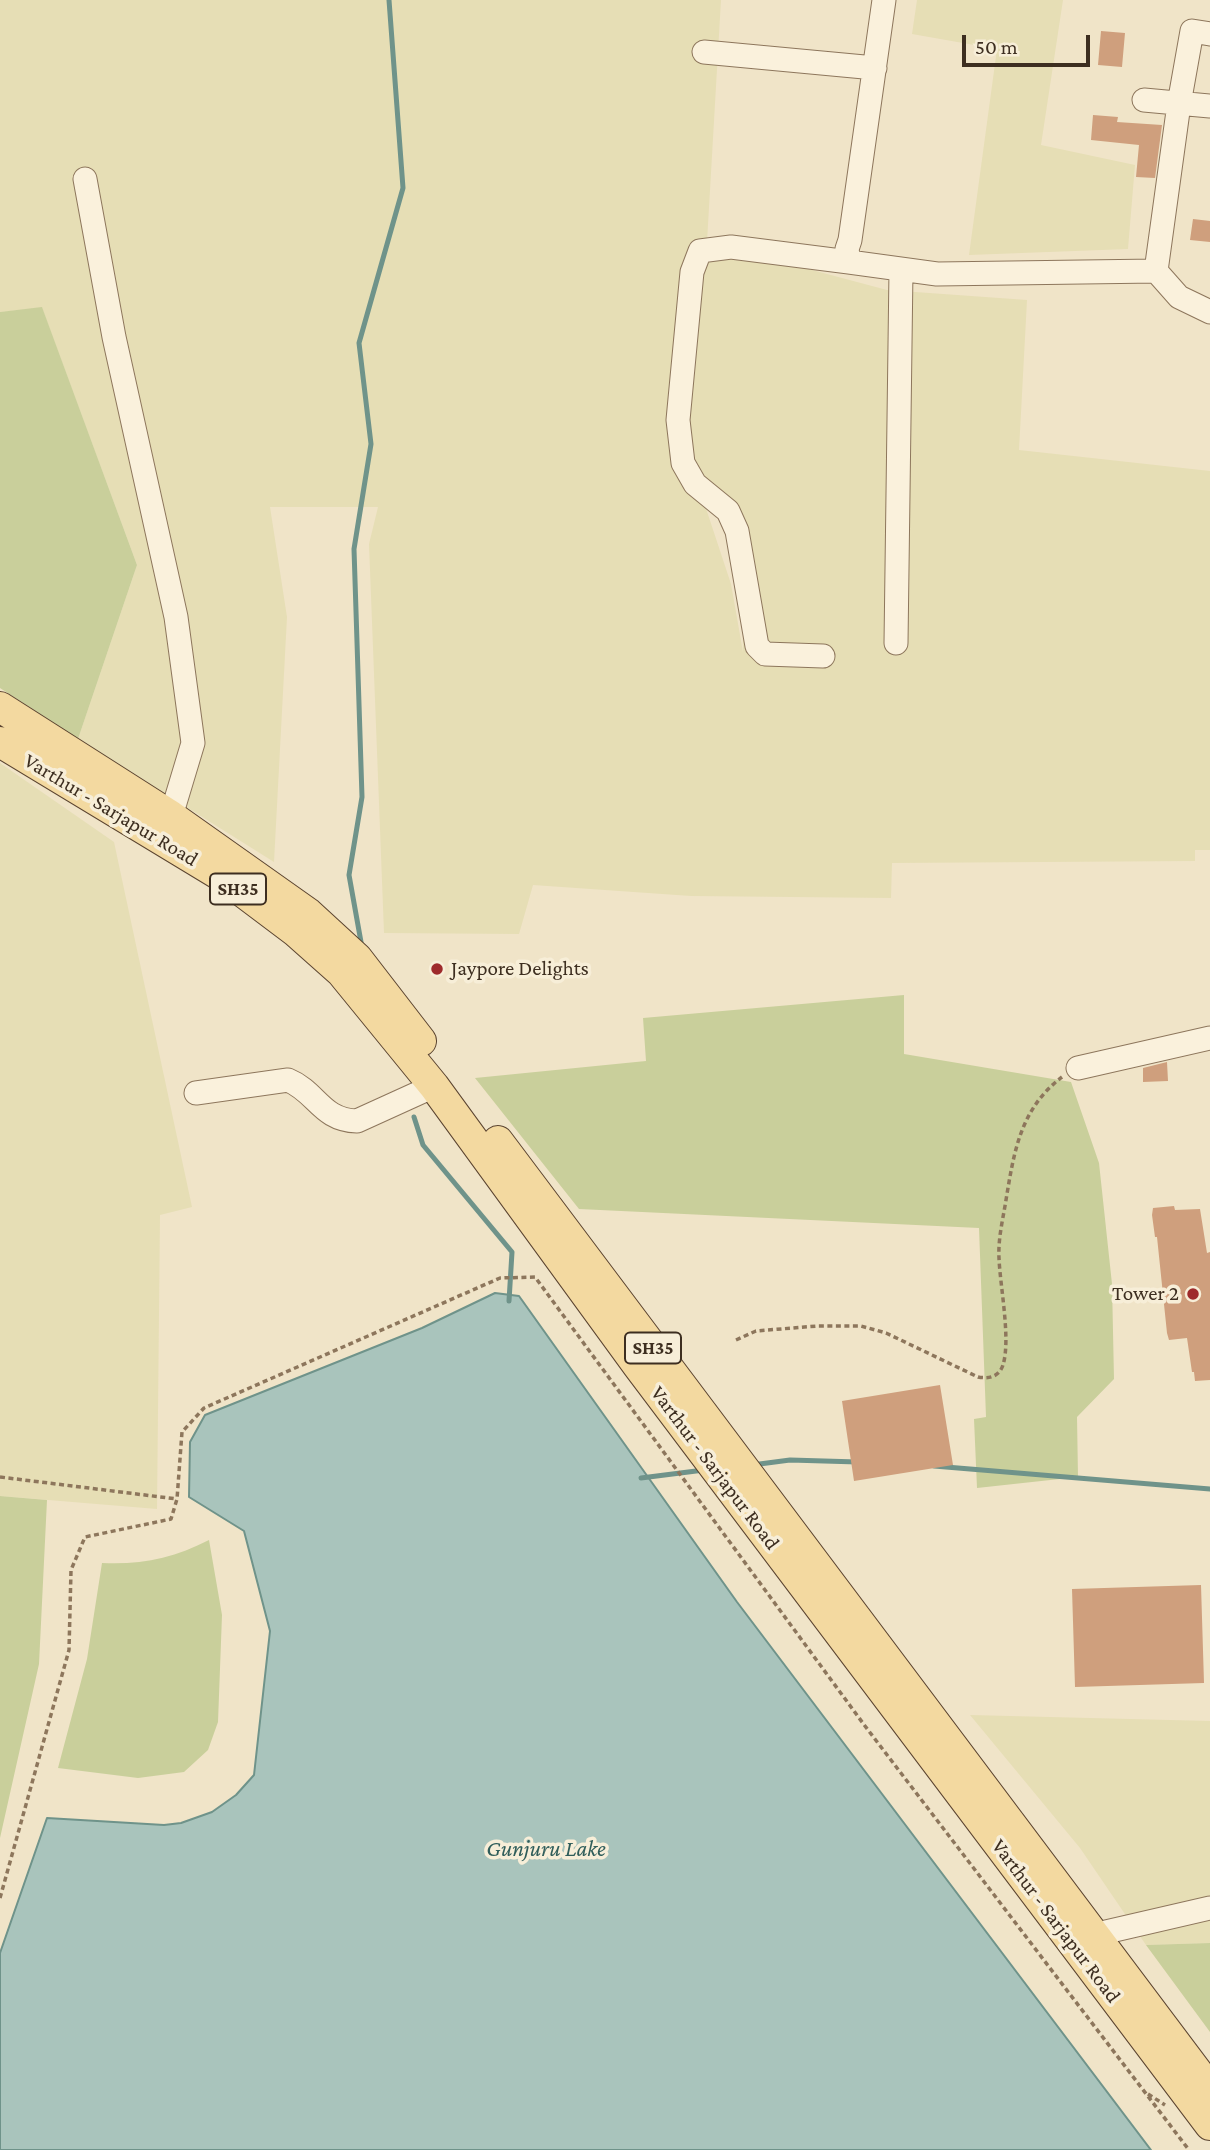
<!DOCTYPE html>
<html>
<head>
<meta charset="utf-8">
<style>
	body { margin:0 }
	#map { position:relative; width:1210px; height:2150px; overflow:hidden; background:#f0e4c8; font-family:"Crimson Pro",serif }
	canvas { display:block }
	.scale { position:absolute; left:962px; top:35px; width:128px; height:32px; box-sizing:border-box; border:4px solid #3d2e20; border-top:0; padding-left:9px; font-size:21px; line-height:24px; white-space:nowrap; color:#3d2e20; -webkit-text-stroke:5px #f7eed8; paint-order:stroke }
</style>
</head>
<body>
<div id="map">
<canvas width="1210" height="2150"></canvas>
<div class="scale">50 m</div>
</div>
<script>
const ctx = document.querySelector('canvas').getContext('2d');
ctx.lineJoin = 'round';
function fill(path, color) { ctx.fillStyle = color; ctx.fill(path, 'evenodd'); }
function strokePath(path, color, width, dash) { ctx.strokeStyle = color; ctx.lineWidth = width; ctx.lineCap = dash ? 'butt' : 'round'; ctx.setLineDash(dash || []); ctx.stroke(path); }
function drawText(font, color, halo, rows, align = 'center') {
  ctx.font = font + ' "Crimson Pro",serif'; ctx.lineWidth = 7; ctx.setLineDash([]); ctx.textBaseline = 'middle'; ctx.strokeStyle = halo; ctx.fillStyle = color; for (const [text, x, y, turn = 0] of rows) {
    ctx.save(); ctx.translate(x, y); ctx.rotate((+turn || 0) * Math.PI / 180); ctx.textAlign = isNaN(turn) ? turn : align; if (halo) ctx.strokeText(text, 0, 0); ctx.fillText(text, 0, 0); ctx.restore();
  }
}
fill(new Path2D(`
	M0 0H721L707 242 887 290 1027 300 1019 450 1210 471V850H1195V861L892 863 891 898 691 896 533 885 519 934 384 933 369 544 378 507H270L287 617 274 862 78 739 137 565 42 308 0 312ZM684 442 742 562 743 652 731 584Z
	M917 0H1063L1041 145 1135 165 1128 249 969 255 997 49 912 34Z
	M0 763 114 842 192 1207 160 1215 157 1509 0 1496Z
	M970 1715 1210 1721V1943L1146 1945 1080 1848Z`), '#e6deb5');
fill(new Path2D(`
	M42 307 137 565 78 739 0 688V312Z
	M904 995V1054L1071 1082 1099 1163 1112 1284 1114 1379 1077 1417 1078 1477 977 1488 974 1419 986 1417 979 1228 579 1209 475 1078 646 1061 643 1018Z
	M0 1496 47 1500 39 1664 0 1838Z
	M209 1540 222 1615 218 1722 208 1750 184 1772 138 1778 58 1768 87 1659 102 1563C141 1565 174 1558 209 1540Z
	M1210 1943V2032L1146 1945Z`), '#c9cf9b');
const water = new Path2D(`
	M495 1293 519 1296 737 1602 1151 2150H0V1953L47 1818 164 1825 181 1823 212 1812 236 1795 254 1775 270 1631 244 1531 189 1497 190 1442 205 1415 422 1328Z`);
fill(water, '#a9c4bc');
strokePath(water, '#6f938a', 2);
strokePath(new Path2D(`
	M361 942 349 875 362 797 354 549 371 444 359 343 403 188 389 0
	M414 1117 423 1145 512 1252 509 1301
	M752 1465 790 1460 858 1462
	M934 1466 1210 1489
	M641 1478 704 1470`), '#6f938a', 5);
fill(new Path2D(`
	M1101 31 1125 33 1122 67 1098 65Z
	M1093 115 1118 117 1117 122 1162 125 1155 178 1136 177 1139 145 1091 140Z
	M1193 219 1210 221V242L1190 240Z
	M1167 1062 1168 1081 1143 1082V1068Z
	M1174 1206 1175 1210 1200 1209 1207 1253 1210 1252V1380L1195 1381 1194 1372H1192L1187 1338 1169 1340 1167 1333 1157 1237H1155L1152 1215 1153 1208Z
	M940 1385 953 1465 854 1481 842 1401Z
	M1201 1585 1204 1683 1075 1687 1072 1589Z`), '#cf9f7d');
const minor = new Path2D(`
	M884 0 850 240 847 249 849 262 937 274 1156 271
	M1210 34 1192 31 1179 104 1156 271 1179 297 1210 312
	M704 52 875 68
	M1144 100 1210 106
	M85 179 114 337 176 617 193 743 171 816
	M896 643 901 270
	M823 656 765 654 757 646 737 531 728 511 695 484 683 463 678 420 692 272 700 251 731 247 849 262
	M1078 1068 1210 1038
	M196 1093 288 1080C317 1092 321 1120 357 1121L434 1086
	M1093 1935 1210 1908`);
const major = new Path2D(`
	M0 707 171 816 308 913 357 958 421 1041
	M0 742 223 877 296 932 341 972 434 1086 638 1366 1210 2125
	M498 1141 1210 2089`);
strokePath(minor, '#8d765c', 25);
strokePath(major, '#5b4430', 32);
strokePath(new Path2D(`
	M736 1340 756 1331 817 1326H861L886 1333 978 1377C989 1379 999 1377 1003 1365 1011 1339 1000 1286 999 1258 998 1238 1003 1219 1006 1200 1014 1152 1020 1109 1062 1077
	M0 1477 177 1499
	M0 1898 69 1650 71 1570 85 1537 171 1519 177 1499 182 1432 204 1408 500 1278 535 1277 865 1726 1189 2150
	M1148 2094 1165 2105`), '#8d765c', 3.5, [5, 3.5]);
strokePath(minor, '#faf1dc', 23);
strokePath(major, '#f3d9a0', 30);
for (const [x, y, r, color] of [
	[437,969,7,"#9e2a2b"],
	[1193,1294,7,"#9e2a2b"]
]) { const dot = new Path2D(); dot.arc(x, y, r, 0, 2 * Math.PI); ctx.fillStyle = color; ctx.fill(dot); strokePath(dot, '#f7eed8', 2.5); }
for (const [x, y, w] of [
	[238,889,56],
	[653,1348,56]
]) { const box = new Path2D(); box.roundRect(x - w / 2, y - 15.5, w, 31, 5); ctx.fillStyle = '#f7eed8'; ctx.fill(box); strokePath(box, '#3d2e20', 2); }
drawText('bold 19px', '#3d2e20', null, [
	["SH35",238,889],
	["SH35",653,1348]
]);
drawText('21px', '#3d2e20', '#f7eed8', [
	["Varthur - Sarjapur Road",111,810,31],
	["Varthur - Sarjapur Road",715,1468,53],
	["Varthur - Sarjapur Road",1056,1921,53]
]);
drawText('21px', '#3d2e20', '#f7eed8', [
	["Jaypore Delights",451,969],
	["Tower 2",1179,1294,"right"]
], 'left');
drawText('italic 23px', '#2f5d5a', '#f7eed8', [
	["Gunjuru Lake",546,1849]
]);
</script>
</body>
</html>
